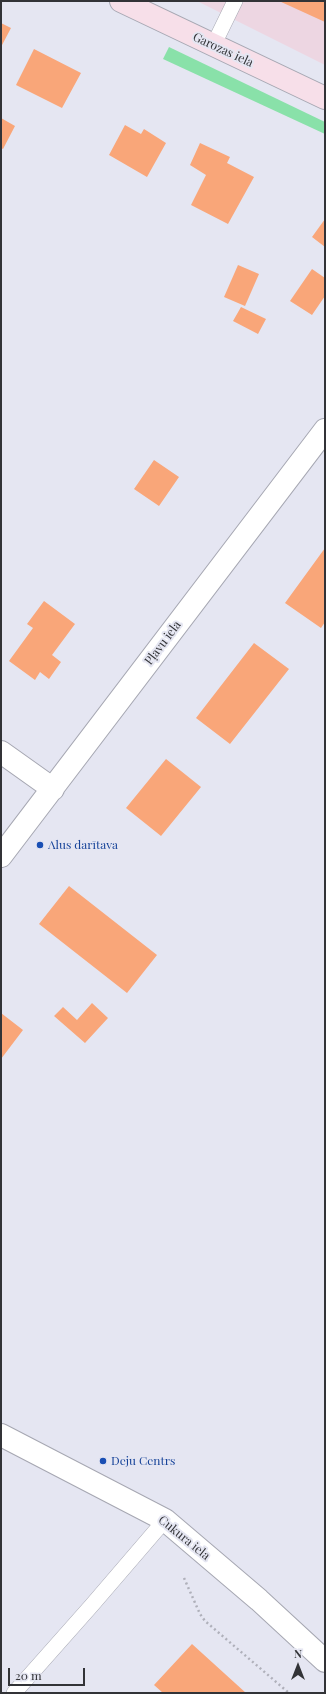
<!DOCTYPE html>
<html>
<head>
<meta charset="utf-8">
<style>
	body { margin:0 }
	#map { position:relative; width:326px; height:1694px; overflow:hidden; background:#e5e6f2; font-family:"Playfair Display",serif }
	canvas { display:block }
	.frame { position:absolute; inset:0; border:2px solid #323337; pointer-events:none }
	.north { position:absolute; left:278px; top:1646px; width:40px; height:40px; -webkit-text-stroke:3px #e5e6f2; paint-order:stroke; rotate:0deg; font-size:11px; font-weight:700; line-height:16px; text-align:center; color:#323337 }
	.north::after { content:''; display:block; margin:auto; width:14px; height:18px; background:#323337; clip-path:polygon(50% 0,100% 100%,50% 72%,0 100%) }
	.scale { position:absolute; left:8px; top:1668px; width:77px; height:18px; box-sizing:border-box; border:2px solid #323337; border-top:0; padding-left:5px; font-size:12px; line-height:14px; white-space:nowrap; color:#323337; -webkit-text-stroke:3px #e5e6f2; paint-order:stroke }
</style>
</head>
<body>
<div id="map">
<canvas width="326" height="1694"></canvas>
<div class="frame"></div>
<div class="north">N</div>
<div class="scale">20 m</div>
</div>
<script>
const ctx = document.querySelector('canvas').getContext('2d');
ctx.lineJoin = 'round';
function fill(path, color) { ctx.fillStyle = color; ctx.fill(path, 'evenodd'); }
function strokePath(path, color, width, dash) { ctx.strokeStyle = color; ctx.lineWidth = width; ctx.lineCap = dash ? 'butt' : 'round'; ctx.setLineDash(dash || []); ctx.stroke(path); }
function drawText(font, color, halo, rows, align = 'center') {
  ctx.font = font + ' "Playfair Display",serif'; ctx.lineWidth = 4; ctx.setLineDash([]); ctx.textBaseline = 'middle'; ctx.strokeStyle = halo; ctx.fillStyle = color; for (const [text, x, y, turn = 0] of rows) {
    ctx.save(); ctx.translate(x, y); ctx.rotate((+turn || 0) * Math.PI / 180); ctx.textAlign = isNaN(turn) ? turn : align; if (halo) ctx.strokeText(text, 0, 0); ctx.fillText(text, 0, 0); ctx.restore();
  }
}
fill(new Path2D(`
	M197 1H325V65Z`), '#edd6e2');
fill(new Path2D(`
	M169 47 325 122V134L163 59Z`), '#89e1a9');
fill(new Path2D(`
	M279 1H325V22Z
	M1 23 11 28 1 47Z
	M34 49 81 73 62 108 16 85Z
	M1 118 15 126 3 149 1 148Z
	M125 125 141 134 144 129 166 143 147 177 109 155Z
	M200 143 230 157 227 163 254 177 228 224 191 205 206 175 190 165Z
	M325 219V247L312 237Z
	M238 265 259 274 245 306 224 297Z
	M312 269 325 278V296L312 315 290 301Z
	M241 307 266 319 258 334 233 321Z
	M154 460 179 477 159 506 134 489Z
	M325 548V622L321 628 285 603Z
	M44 601 75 624 52 655 61 662 49 679 40 672 35 680 9 661 33 628 27 624Z
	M254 643 289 669 230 744 196 718Z
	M166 759 201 787 161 836 126 808Z
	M69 886 157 955 127 993 39 924Z
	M92 1003 108 1018 85 1043 54 1016 63 1007 77 1020Z
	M1 1013 23 1030 1 1059Z
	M192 1644 246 1693H163L154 1685Z`), '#f9a679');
const service = new Path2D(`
	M213 46 235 1
	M14 1693 92 1605 165 1520`);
const minor = new Path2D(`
	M1 752 53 789
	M1 856 325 430
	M1 1435 165 1520 259 1600 325 1661`);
const secondary = new Path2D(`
	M121 1 325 98`);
strokePath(service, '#a6a7b2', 16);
strokePath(minor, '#a6a7b2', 24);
strokePath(secondary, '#a6a7b2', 24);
strokePath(new Path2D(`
	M184 1578 200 1614 205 1621 289 1693`), '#afb0ba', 2.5, [2, 3]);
strokePath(service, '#fff', 15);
strokePath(minor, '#fff', 22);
strokePath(secondary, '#f7dfe9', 22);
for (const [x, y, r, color] of [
	[40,845,4,"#1a4fb4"],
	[103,1461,4,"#1a4fb4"]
]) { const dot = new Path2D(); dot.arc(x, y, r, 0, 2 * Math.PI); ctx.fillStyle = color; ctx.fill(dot); strokePath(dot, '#e5e6f2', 1.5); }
drawText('12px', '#323337', '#e5e6f2', [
	["Garozas iela",223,50,25],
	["Pļavu iela",163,643,-53],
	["Cukura iela",184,1538,39]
]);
drawText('12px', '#164399', '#e5e6f2', [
	["Alus darītava",48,845],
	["Deju Centrs",111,1461]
], 'left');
</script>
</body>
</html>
